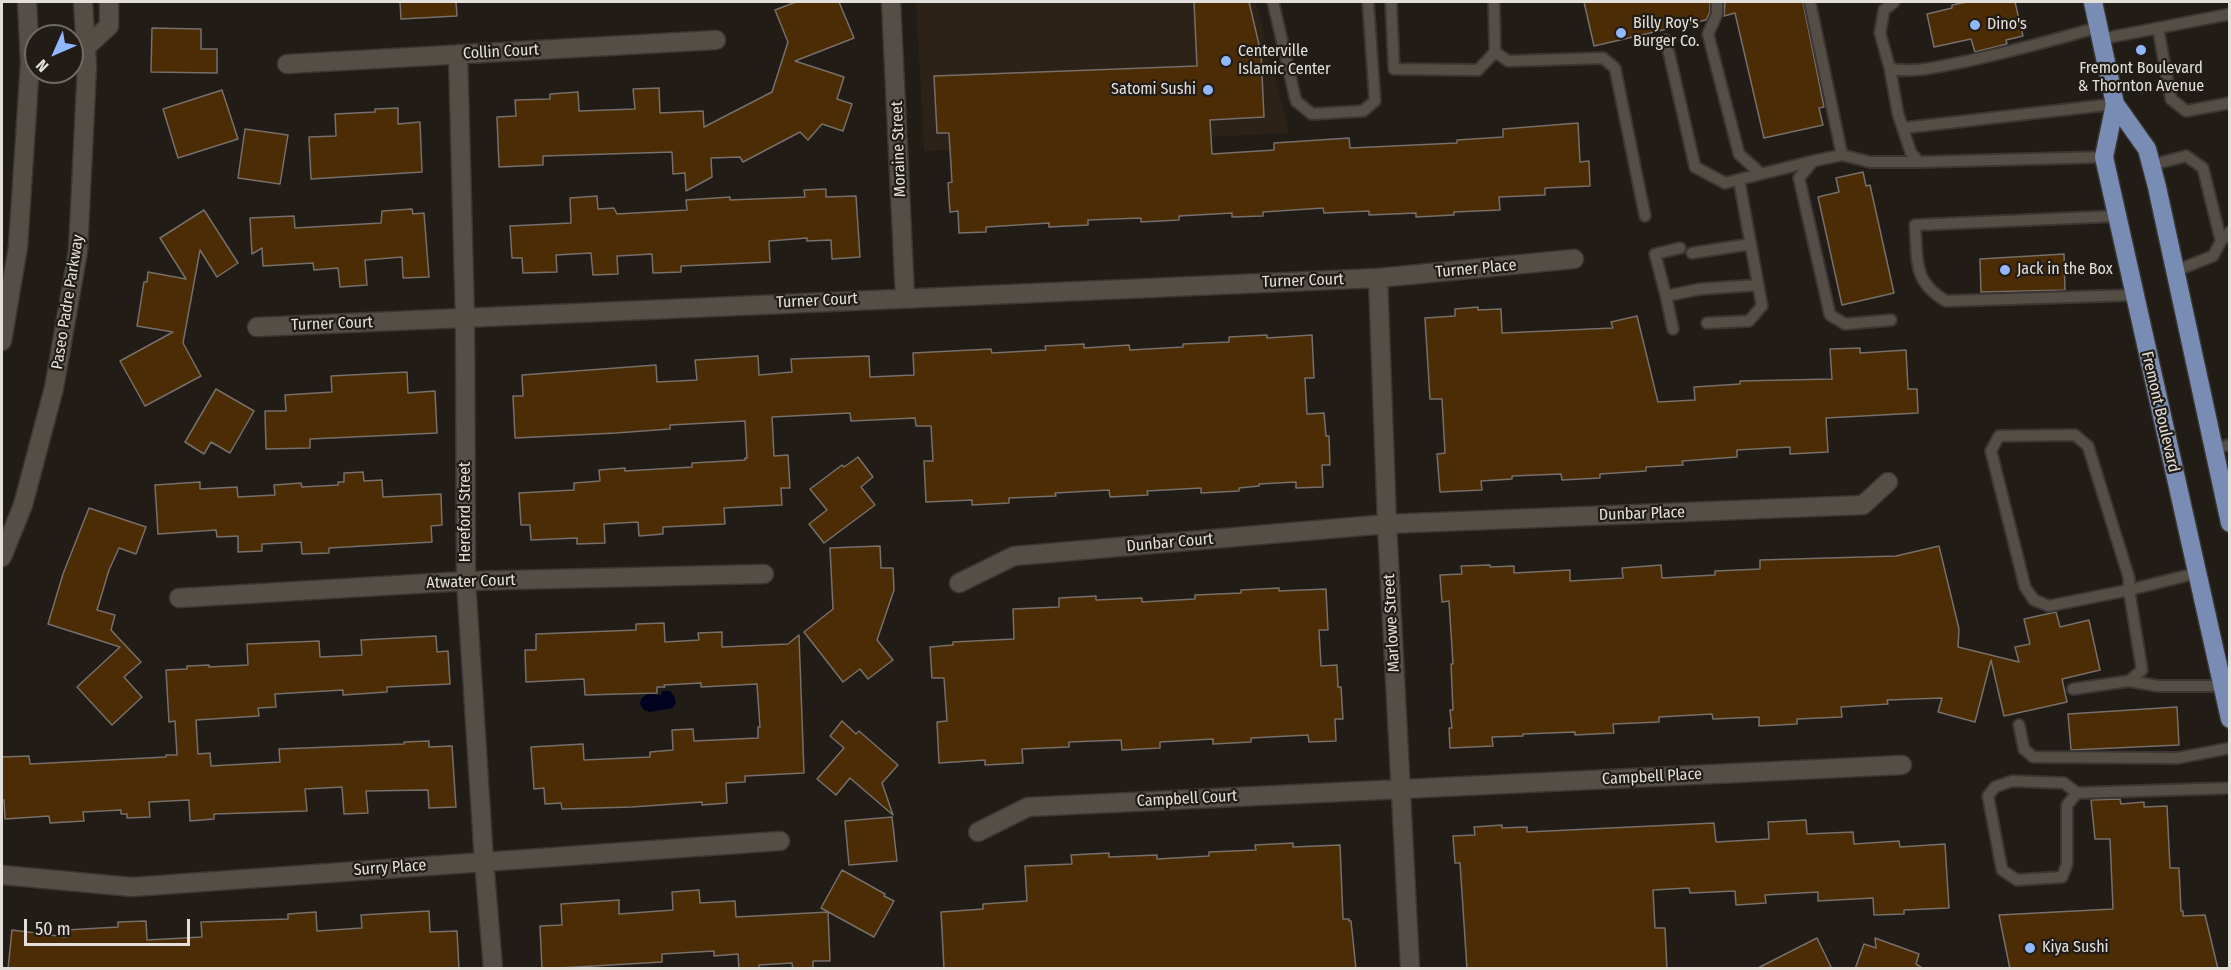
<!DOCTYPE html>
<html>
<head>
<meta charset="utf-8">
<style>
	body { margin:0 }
	#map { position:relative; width:2231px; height:970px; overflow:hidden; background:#211c16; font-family:"Fira Sans Condensed",sans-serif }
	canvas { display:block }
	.frame { position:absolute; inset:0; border:3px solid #e3dfdb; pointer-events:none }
	.north { position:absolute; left:24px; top:24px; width:60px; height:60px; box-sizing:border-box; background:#211c16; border:2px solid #6f6a65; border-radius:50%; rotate:225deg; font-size:16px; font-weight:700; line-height:24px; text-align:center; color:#e3dfdb }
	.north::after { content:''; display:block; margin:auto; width:21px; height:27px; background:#92b7fd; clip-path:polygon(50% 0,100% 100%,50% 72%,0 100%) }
	.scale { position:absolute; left:24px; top:919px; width:166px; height:27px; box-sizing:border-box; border:3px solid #e3dfdb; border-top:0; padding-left:8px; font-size:18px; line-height:21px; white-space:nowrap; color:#e3dfdb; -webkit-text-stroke:4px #211c16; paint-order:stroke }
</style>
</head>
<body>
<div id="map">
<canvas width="2231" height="970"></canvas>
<div class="frame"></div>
<div class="north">N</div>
<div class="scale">50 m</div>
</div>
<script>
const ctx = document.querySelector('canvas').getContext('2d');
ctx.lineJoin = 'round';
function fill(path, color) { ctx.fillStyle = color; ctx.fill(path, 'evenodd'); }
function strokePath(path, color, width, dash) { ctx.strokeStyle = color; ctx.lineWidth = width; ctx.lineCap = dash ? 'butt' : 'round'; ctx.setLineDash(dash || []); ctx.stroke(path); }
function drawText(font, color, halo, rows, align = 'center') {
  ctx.font = font + ' "Fira Sans Condensed",sans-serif'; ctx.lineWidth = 4.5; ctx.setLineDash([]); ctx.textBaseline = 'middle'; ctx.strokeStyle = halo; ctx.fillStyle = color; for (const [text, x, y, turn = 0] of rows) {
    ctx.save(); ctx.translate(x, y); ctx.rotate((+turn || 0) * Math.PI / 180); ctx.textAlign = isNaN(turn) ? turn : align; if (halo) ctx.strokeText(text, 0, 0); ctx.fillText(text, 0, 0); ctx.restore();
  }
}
fill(new Path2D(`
	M916 2H1256L1289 133 924 151Z`), '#2c2218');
fill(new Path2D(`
	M662 691H670L674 696 676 702 673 708 650 712 644 710 640 704 641 699 647 694 661 695Z`), '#00021f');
const building = new Path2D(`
	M400 2H456L457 16 401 19Z
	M796 2H839L854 38 795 61 844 77 837 99 852 104 843 131 822 124 808 140 800 132 743 162 740 157 711 158 712 177 686 191 685 173 673 174 672 152 543 156V165L499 167 497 117 516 116 515 100 550 99V94L578 92 579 111 635 109 633 89 659 88 660 113 703 111 704 127 772 92 788 42 775 10Z
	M1194 2H1249L1261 53 1264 117 1210 120 1212 154 1274 150V143L1349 138 1350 148 1457 143V140L1503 137V129L1578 123 1580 162 1589 161 1590 186 1545 188V195L1499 197 1500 210 1454 212V215L1416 217V213L1369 215V211L1324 213 1323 208 1263 212V216L1232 217V213L1179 216V220L1141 222V218L1088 220V225L1049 227V223L986 227V232L959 233 958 211 950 212 948 183 952 182 949 133H937L934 76 1197 66Z
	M1584 2H1710V12L1706 20 1594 46Z
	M1725 2H1803L1824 107 1819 108 1823 125 1764 138 1735 13 1724 16Z
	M1967 2H2015L2023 36 2006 40 2007 44 1975 52 1971 39 1934 47 1927 14 1952 8V5Z
	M152 28 201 29V49H217V73L151 72Z
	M222 90 238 139 178 158 163 109Z
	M398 108V124L420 122 422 172 311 179 309 137 336 136 335 114 375 112V109Z
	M245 129 288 135 280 184 238 178Z
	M1863 172 1866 186 1870 185 1894 293 1842 305 1818 197 1839 192 1836 178Z
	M826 189V197L856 196 860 257 832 259 831 240 807 241V238L769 241 770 262 681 266V272L653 273 652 254 617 256 618 274 593 275 591 253 556 255 557 272 523 273 522 258H512L510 226 571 223 570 198 597 196 598 209 614 208 617 214 687 210 686 200 730 197V200L805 197 804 190Z
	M412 209 413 214 424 213 429 277 403 278 402 257 365 260 367 285 340 287 338 268 314 270 313 263 263 266 262 248 252 254 250 218 294 216 295 228 381 223 382 211Z
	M204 210 238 263 217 277 200 250 183 343 201 376 145 406 120 361 173 332 137 326 144 282H147L148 272 186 279 160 238Z
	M2064 254 2065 290 1981 292 1980 259Z
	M1478 307V310L1501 309 1502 333 1613 328 1611 322 1637 316 1658 402 1695 400 1694 387 1740 384V381L1832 379 1830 349 1860 348V353L1906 350 1908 389H1917L1918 413 1826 418 1828 452 1790 454V447L1737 450V457L1682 461 1683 465 1646 467V471L1600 474V478L1562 480 1561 474 1512 476V479L1481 481 1482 490 1440 492 1437 454 1445 453 1442 399H1430L1425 318 1455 316V309Z
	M1267 335V338L1312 335 1314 378H1305L1307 414 1324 413 1326 436H1329L1330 465H1322L1323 487 1296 488V482L1259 484V486L1239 488V491L1201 493V488L1147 491 1148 495 1110 497 1109 490 1055 493 1056 496 1009 498V503L972 505V500L926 502 924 461H933L931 426H916L915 418 851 421 850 413 772 417 774 456 788 455 790 488H781L782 505 724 508 725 524 663 527V534L639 536 638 522 604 524 605 543 577 544V538L531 540 530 525H521L519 493 574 490V483L600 481 599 470 625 468V471L692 467V463L745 460V458H747L745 421 670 425V429L616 433 515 438 513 396H523L522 375 656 365 657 382 697 380 695 360 758 356 759 375 792 372 791 359 869 356 870 377 914 375 913 353 991 349 992 353 1046 350 1045 346 1084 344V348L1129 345 1130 350 1183 347V344L1229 342V337Z
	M407 372 408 393 435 391 437 433 310 439V448L266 449 265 411H286L285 395 332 392 331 376Z
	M216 389 254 411 230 453 211 442 204 454 185 442Z
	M858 457 873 477 861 487 875 505 824 543 809 524 827 510 810 489 842 465 844 467Z
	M363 472 364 481 382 480 383 497 441 494 442 525 431 526 432 542 329 548V553L302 554 301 542 262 544V551L238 552V536L217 537 216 530 158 534 155 485 200 482V489L237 487 238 497 275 495 274 485 301 483 302 487 338 485V482H344V473Z
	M89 508 146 527 136 554 119 548 109 570 97 610 115 615 111 630 141 662 124 677 142 697 112 725 77 687 120 647 48 624 63 574Z
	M880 546 881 568H893L894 590 877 640 893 660 868 679 860 669 843 682 804 632 833 609 830 548Z
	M1939 546 1959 629 1958 647 2019 662 2015 647 2030 644 2024 619 2056 612 2060 627 2089 620 2100 670 2062 679 2067 702 2004 716 1991 660 1975 722 1938 712 1942 698 1887 700 1888 704 1841 707 1842 717 1797 719V724L1759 726V717L1713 719 1712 714 1659 717V722L1613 724 1614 733 1575 735V732L1523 734V736L1492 737 1493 746 1450 748 1449 728H1452L1450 710H1453L1451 664H1453L1449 601 1442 602 1440 575 1462 574 1461 566 1490 565V567L1514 566V573L1570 570V581L1623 578 1622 568 1661 565 1662 578 1715 575V571L1760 569V560L1896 556Z
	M1279 588V591L1326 589 1328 630H1319L1321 666 1337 665 1338 687H1341L1343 719H1335L1336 741 1309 742 1308 735 1251 738V742L1213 744V739L1160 742V748L1122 750 1121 740 1069 742V747L1022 749 1023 763 985 765V760L939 763 937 722 947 721 944 678H932L930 647 953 645V642L1014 639 1013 609 1059 607V598L1096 596V600L1142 598V602L1195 599V595L1241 593V590Z
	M664 623 665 642 699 640 698 633 722 632V647L743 646 788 644 799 635 804 773 745 776V782L726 783 727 803 702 805V802L632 807 562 809 561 803 545 804 544 788 534 789 531 747 583 744 584 760 650 757V752L673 750 672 730 693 729 694 741 758 738V727H760L757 684 701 687V683L664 685 665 687H657V693L585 695 584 679 526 682 525 650H536V634L636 630V624Z
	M436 636 437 652 448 651 450 684 387 687V692L343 695V690L275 694 276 707 258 708 259 716 196 720 198 754 210 753 211 766 280 762 279 749 404 744V742L429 741V747L452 746 456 807 429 808 428 790 366 791 368 813 344 814 342 787 305 789 307 811 214 814V819L190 821 189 800 149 802 150 817 127 818V814H121V810L83 812 84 821 50 823 49 816 5 819 4 800H2V757L29 756 30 764 166 757V755H177L175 721 169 722 166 670 187 669V666L209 665V667L248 665 247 644 319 641 320 657 362 655 361 640Z
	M2177 707 2179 745 2071 750 2068 714Z
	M842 721 856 734 859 731 898 765 882 783 893 815 850 778 836 795 817 779 844 748 830 736Z
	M2120 799 2121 804 2144 802V807L2167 806 2170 868H2179L2181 911H2183V916L2205 915 2218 969H2010L1999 915 2113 909 2110 839H2095L2091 800Z
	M892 817 897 861 849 865 845 821Z
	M1806 820 1807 834 1853 832 1854 844 1899 841 1900 847 1945 844 1949 908 1904 910V914L1874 915 1873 898 1818 901V892L1765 895 1766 903 1736 905 1735 891 1690 893 1689 888 1653 890 1655 928H1665L1667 969H1467L1460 863H1455L1453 836 1475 835 1474 827 1502 825V828L1527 827V832L1714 823 1716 842 1769 839 1768 822Z
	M1293 843V847L1340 845 1343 919H1349V921H1351L1356 969H944L941 912 983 909V904L1027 901 1025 866 1072 864 1071 855 1109 853V857L1157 855V859L1209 856V852L1256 850 1255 845Z
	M842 870 885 894 884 896 894 901 874 937 821 908Z
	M699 890 700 903 735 901 736 917 828 912 830 961H813V969H793L792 963 759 965V969H739L738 954 714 956V951L662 954V962L542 969 540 926 562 925 561 904 619 900V914L673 910 672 892Z
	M429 911 430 932 457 931 459 969H8L12 930 66 937V930L118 927V922L146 921 147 940 202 937 201 922 288 919V914L316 912 317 931 362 928 361 915Z
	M1817 938 1832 969H1756Z
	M1875 938 1919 954 1916 964 1924 969H1855L1864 944 1876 948Z`);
fill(building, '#4b2c04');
strokePath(building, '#776f69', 1.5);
const lane = new Path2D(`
	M1273 2 1296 101 1312 114 1363 111 1375 101 1368 2
	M1391 2 1394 69 1478 70 1495 52 1494 2
	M1717 2V14L1708 34 1739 154 1761 174
	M1894 2 1884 10 1880 33 1890 69 1898 114 1911 153 1919 162 2104 157
	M2158 28 2171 99 2186 111 2230 103
	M2101 39 2230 14
	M1666 40 1695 167 1725 183 1813 161 1842 155 1810 2
	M1495 52 1508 61 1603 58 1615 68 1645 216
	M1890 69C1919 73 1940 66 1968 61 2012 51 2055 40 2099 27
	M1903 128 2115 104
	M1842 155 1870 162H1919
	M1813 161 1799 178 1830 315 1845 324 1891 320
	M2151 165 2186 156 2203 168 2221 241
	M2118 216 1915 225C1918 260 1912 281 1946 301L2134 295
	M1692 253 1751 244
	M2175 271 2213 256 2221 241 2230 232
	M1666 296 1655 254 1680 248
	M1707 323 1749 321 1762 306 1739 180
	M1673 329 1666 296 1700 289 1758 285
	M2075 435 2088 446 2129 578V590L2049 606 2034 600 2025 587 1991 451 1999 436Z
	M2213 448 2230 445
	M2129 681 2158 686H2222
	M2073 689 2129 681 2142 670 2129 590 2197 573
	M2019 725 2024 749 2033 757 2178 758 2230 748
	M2077 793 2067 805V864L2062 877 2017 880 2002 870 1988 796 1995 787 2012 781 2064 783 2077 793 2230 788`);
const street = new Path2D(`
	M891 2 905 297
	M458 54 465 319 466 581 484 861 493 968
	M287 64 716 40
	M1378 278 1387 524 1410 968
	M257 327 1378 278 1574 259
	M959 583 1014 556 1387 524 1863 505 1888 482
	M179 598 466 581 764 574
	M978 832 1028 807 1902 765
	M2 875 132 887 780 841`);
const secondary = new Path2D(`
	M85 48 109 26V2
	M2 341 18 247 30 63 27 2
	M2 557 23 505 54 388 78 251 87 66 83 2`);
const primary = new Path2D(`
	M2093 2 2115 104 2147 149 2157 187 2230 523
	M2115 104 2104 157 2230 719`);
strokePath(lane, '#3b3633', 14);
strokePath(street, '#3b3633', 21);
strokePath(secondary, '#3b3633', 21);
strokePath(primary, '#3b3633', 21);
strokePath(lane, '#544e47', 10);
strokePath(street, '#544e47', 18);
strokePath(secondary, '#544e47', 18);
strokePath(primary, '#798db4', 18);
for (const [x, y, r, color] of [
	[1975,25,6,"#92b7fd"],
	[1621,33,6,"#92b7fd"],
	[2141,50,6,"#92b7fd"],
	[1226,61,6,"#92b7fd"],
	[1208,90,6,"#92b7fd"],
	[2005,270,6,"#92b7fd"],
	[2030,948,6,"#92b7fd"]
]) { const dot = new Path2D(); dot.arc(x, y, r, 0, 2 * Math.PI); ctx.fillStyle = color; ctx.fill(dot); strokePath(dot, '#211c16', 2); }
drawText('16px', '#e3dfdb', '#211c16', [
	["Billy Roy's",1633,24],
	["Burger Co.",1633,42],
	["Dino's",1987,25],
	["Centerville",1238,52],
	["Islamic Center",1238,70],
	["Fremont Boulevard",2141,69,"center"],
	["& Thornton Avenue",2141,87,"center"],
	["Satomi Sushi",1196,90,"right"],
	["Jack in the Box",2017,270],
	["Kiya Sushi",2042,948]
], 'left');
drawText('16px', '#e3dfdb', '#211c16', [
	["Collin Court",501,52,-3],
	["Moraine Street",899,149,-92],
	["Turner Place",1476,269,-5],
	["Turner Court",1303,281,-2],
	["Turner Court",817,301,-3],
	["Paseo Padre Parkway",68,302,-81],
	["Turner Court",332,324,-2],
	["Fremont Boulevard",2160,412,77],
	["Hereford Street",466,512,-90],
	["Dunbar Place",1642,514,-2],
	["Dunbar Court",1170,543,-5],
	["Atwater Court",471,582,-2],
	["Marlowe Street",1392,623,-93],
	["Campbell Place",1652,777,-3],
	["Campbell Court",1187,799,-3],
	["Surry Place",390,868,-4]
]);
</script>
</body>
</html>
